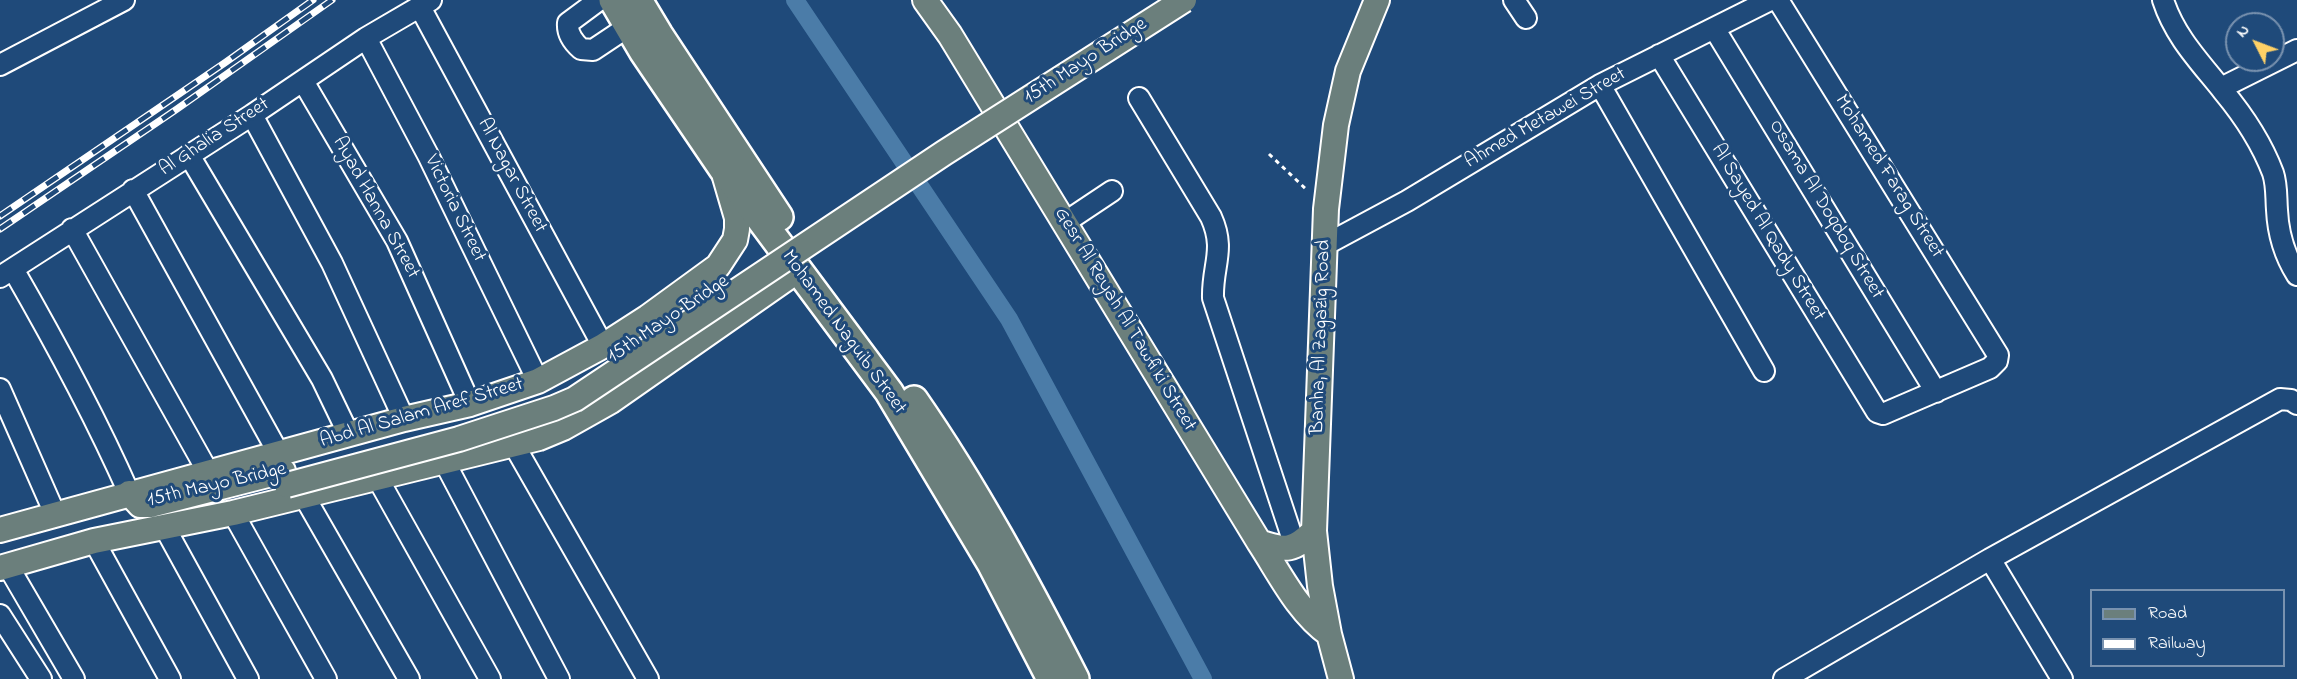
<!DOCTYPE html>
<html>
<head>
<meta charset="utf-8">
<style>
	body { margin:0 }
	#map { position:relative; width:2297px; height:679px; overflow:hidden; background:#1f4a7a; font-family:"Indie Flower",sans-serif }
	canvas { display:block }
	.legend { position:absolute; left:2090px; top:589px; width:195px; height:78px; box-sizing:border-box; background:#1f4a7a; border:2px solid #7992af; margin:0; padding:8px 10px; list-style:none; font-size:18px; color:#fff }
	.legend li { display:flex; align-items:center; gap:12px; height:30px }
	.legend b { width:30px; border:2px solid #7992af }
	.north { position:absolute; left:2225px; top:12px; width:60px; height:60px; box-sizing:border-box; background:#1f4a7a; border:2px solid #7992af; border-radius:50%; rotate:312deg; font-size:16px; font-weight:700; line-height:24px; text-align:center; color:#fff }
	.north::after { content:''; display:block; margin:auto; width:21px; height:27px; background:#ffd166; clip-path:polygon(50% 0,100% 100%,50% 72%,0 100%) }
</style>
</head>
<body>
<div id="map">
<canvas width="2297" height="679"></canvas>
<ul class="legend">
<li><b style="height:8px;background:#6b7f7c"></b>Road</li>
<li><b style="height:8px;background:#fff"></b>Railway</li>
</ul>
<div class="north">N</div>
</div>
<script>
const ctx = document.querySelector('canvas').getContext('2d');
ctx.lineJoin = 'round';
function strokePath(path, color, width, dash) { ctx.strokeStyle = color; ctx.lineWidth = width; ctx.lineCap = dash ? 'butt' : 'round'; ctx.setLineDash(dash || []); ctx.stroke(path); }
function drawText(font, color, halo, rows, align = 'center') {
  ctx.font = font + ' "Indie Flower",sans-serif'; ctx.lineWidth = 6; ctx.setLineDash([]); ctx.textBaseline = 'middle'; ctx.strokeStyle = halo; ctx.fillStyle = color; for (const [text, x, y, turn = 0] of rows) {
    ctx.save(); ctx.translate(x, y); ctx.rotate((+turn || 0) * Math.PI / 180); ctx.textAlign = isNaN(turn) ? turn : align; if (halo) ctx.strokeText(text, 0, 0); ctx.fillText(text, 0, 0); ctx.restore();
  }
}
strokePath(new Path2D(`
	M795 0 1009 319 1203 679`), '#4b7ca8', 18);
const minor = new Path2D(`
	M599 0 568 23C567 34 573 42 581 49L593 50 629 26
	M1514 0 1526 18
	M2163 0C2175 37 2200 62 2223 91 2243 115 2262 144 2273 173 2277 185 2276 197 2277 210 2278 232 2285 256 2297 275
	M420 7 603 346
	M1714 28 1936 392
	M366 38 429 157 538 381
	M1659 55 1877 412 1883 414 1990 368 1997 361 1998 355 1778 0
	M0 65 124 0
	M303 81 397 241 470 404
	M1600 85 1764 371
	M2221 88 2297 50
	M1139 98 1211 217C1226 250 1212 265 1213 298L1295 546
	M252 115 332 263 404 419
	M189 155 322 379 349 435
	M133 190 279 454
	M1064 223 1112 191
	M72 229 208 472
	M1325 245 1407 201 1600 85 1770 0
	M13 269C55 342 95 416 129 493
	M0 277 252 115 366 38 431 0
	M0 389 55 514
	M514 445 648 679
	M444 461 559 679
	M378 479 490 679
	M304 496 409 679
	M233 513 326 679
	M165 528 248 679
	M94 541 170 679
	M1990 559 2062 679
	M8 566 74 679
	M0 615 41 679
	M1784 679 1990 559 2280 399 2291 400 2297 404`);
const major = new Path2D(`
	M925 0 950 35 1259 542C1280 574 1298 612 1329 634
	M129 493 140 505H150L283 471
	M0 530 404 419 470 404 538 381 603 346 648 317 718 266 735 240 737 229V218L725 177
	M1259 542C1286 552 1294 550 1314 531
	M0 568 94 541 233 513 539 438 563 428 611 401 797 271
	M1341 679 1329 634 1320 586 1314 531 1326 209 1336 125 1348 71 1377 0`);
const highway = new Path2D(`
	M613 0 643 51 723 169 889 392 991 563 1051 679
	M638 0 659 35 779 217
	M914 400C975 488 1026 583 1075 679`);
strokePath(minor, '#fff', 24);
strokePath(major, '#fff', 28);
strokePath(highway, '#fff', 32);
strokePath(new Path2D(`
	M1269 154 1308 191`), '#fff', 3, [4.5, 4.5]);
strokePath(minor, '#1f4a7a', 20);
strokePath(major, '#6b7f7c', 24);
strokePath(highway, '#6b7f7c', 27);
const rail = new Path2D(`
	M0 216 226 62 313 0
	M0 229 177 109 332 0`);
strokePath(rail, '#fff', 7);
strokePath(rail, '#1f4a7a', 4.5, [14]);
const majorBridge = new Path2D(`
	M287 485 459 439 554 408 575 399 944 153 1184 0`);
strokePath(majorBridge, '#fff', 28, []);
strokePath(majorBridge, '#6b7f7c', 24);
drawText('20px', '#fff', '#1f4a7a', [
	["15th Mayo Bridge",1086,62,-33],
	["Ahmed Metawei Street",1546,119,-30],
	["Al Ghalia Street",215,138,-33],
	["Al Nagar Street",511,176,62],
	["Mohamed Farag Street",1888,177,58],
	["Ayad Hanna Street",375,208,61],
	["Victoria Street",454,209,64],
	["Osama Al Doqdoq Street",1825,210,59],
	["Al Sayed Al Qady Street",1767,233,59],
	["15th Mayo Bridge",669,320,-34],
	["Gesr Al Reyah Al Tawfiki Street",1124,320,59],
	["Mohamed Naguib Street",843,333,54],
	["Banha, Al Zagazig Road",1322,337,-88],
	["Abd Al Salam Aref Street",422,414,-16],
	["15th Mayo Bridge",217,486,-13]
]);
</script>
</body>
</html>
